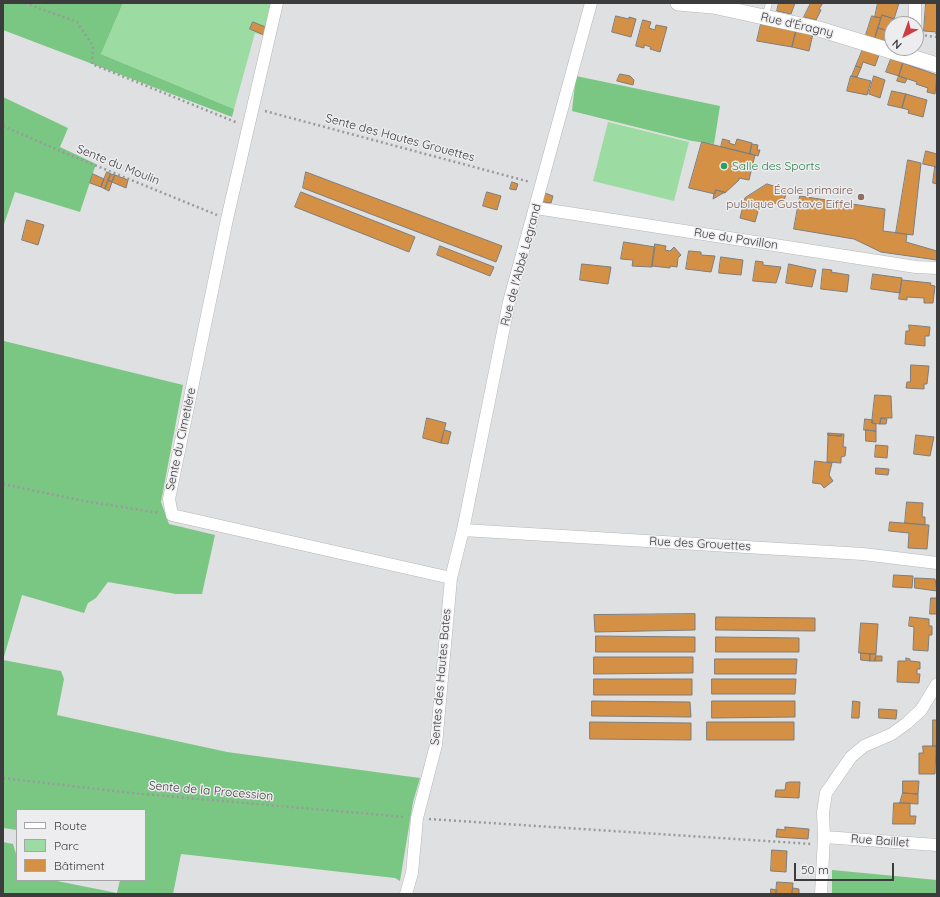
<!DOCTYPE html>
<html>
<head>
<meta charset="utf-8">
<style>
	body { margin:0 }
	#map { position:relative; width:940px; height:897px; overflow:hidden; background:#dfe0e1; font-family:Quicksand,sans-serif }
	canvas { display:block }
	.frame { position:absolute; inset:0; border:4px solid #3c3c3d; pointer-events:none }
	.legend { position:absolute; left:16px; top:809px; width:130px; height:72px; box-sizing:border-box; background:#ededef; border:1px solid #a6a6a8; margin:0; padding:5px 7px; list-style:none; font-size:12px; color:#3c3c3d }
	.legend li { display:flex; align-items:center; gap:8px; height:20px }
	.legend b { width:20px; border:1px solid #a6a6a8 }
	.north { position:absolute; left:884px; top:16px; width:40px; height:40px; box-sizing:border-box; background:#ededef; border:1px solid #a6a6a8; border-radius:50%; rotate:221deg; font-size:11px; font-weight:700; line-height:16px; text-align:center; color:#3c3c3d }
	.north::after { content:''; display:block; margin:auto; width:14px; height:18px; background:#cd3e40; clip-path:polygon(50% 0,100% 100%,50% 72%,0 100%) }
	.scale { position:absolute; left:794px; top:863px; width:100px; height:18px; box-sizing:border-box; border:2px solid #3c3c3d; border-top:0; padding-left:5px; font-size:12px; line-height:14px; white-space:nowrap; color:#3c3c3d; -webkit-text-stroke:3px #ededef; paint-order:stroke }
</style>
</head>
<body>
<div id="map">
<canvas width="940" height="897"></canvas>
<div class="frame"></div>
<ul class="legend">
<li><b style="height:5px;background:#fff"></b>Route</li>
<li><b style="height:11px;background:#9cdca2"></b>Parc</li>
<li><b style="height:11px;background:#d49045"></b>Bâtiment</li>
</ul>
<div class="north">N</div>
<div class="scale">50 m</div>
</div>
<script>
const ctx = document.querySelector('canvas').getContext('2d');
ctx.lineJoin = 'round';
function fill(path, color) { ctx.fillStyle = color; ctx.fill(path, 'evenodd'); }
function strokePath(path, color, width, dash) { ctx.strokeStyle = color; ctx.lineWidth = width; ctx.lineCap = dash ? 'butt' : 'round'; ctx.setLineDash(dash || []); ctx.stroke(path); }
function drawText(font, color, halo, rows, align = 'center') {
  ctx.font = font + ' Quicksand,sans-serif'; ctx.lineWidth = 3; ctx.setLineDash([]); ctx.textBaseline = 'middle'; ctx.strokeStyle = halo; ctx.fillStyle = color; for (const [text, x, y, turn = 0] of rows) {
    ctx.save(); ctx.translate(x, y); ctx.rotate((+turn || 0) * Math.PI / 180); ctx.textAlign = isNaN(turn) ? turn : align; if (halo) ctx.strokeText(text, 0, 0); ctx.fillText(text, 0, 0); ctx.restore();
  }
}
fill(new Path2D(`
	M123 3H274L269 8 268 16 270 19 266 36 255 33 234 109 101 54Z
	M608 122 689 142 674 201 593 181Z`), '#9cdca2');
fill(new Path2D(`
	M3 3H123L101 54 234 109 232 117 3 30Z
	M576 76 720 106 714 144 692 141 572 111Z
	M3 97 68 128 60 147 96 164 80 212 15 192 3 227Z
	M3 338 4 341 183 385 161 502 169 524 215 535 202 594H176L108 582 96 598 88 603 84 613 22 595 3 660Z
	M3 660 61 671 64 679 57 715 227 752 420 778 413 802 400 881 395 878 181 854 173 894H3V842L13 844 17 857V880H52L117 893 120 880H145V810H17V830L3 828Z
	M832 870 937 880V894H832Z`), '#7ac783');
const building = new Path2D(`
	M779 3H795L791 14 777 11Z
	M811 3H823L819 9 821 10 816 20 804 17Z
	M878 3H899L894 19 882 15 881 18 875 17Z
	M926 3H937V32L924 31Z
	M882 15 894 19 891 32 878 28Z
	M616 16 629 19V17L636 19 631 37 612 32Z
	M872 16 881 18 875 38 866 35Z
	M643 20 651 22 649 28 655 30 656 25 667 27 660 52 650 49 651 47 644 45V48L636 46Z
	M253 22 268 28 266 36 250 29Z
	M761 24 796 31 792 47 757 41Z
	M878 28 892 32V43L875 38Z
	M796 31 813 34 809 51 792 47Z
	M863 49 879 55 875 66 863 62 861 68 856 66Z
	M891 59 903 63 899 76 886 72Z
	M903 63 937 75 935 94 927 92 928 88 916 84 917 82 899 76Z
	M856 66 861 68 857 77 852 76Z
	M620 74 630 76 634 80 633 85 617 81Z
	M851 76 871 81 867 95 847 91Z
	M874 76 885 80 880 98 869 94Z
	M899 76 907 79 905 83 897 81Z
	M892 91 906 94 902 108 888 105Z
	M906 94 927 100 923 117 908 113 909 110 902 108Z
	M723 139 730 141 729 143 735 145 737 139 752 143 750 154 721 147Z
	M702 142 755 155 749 180 739 178V180L725 193 716 190 715 194 689 188Z
	M752 144 758 145 757 150H760L758 156 750 154Z
	M926 151 937 154V167L923 164Z
	M908 160 921 163 913 235 896 233Z
	M935 167H937V184L933 183Z
	M107 172 111 174 105 189 101 187Z
	M306 172 502 246 496 262 303 188Z
	M93 174 104 179 101 187 90 183Z
	M111 174 115 175 112 182 108 180Z
	M115 175 128 180 126 188 112 182Z
	M108 180 112 182 109 191 105 189Z
	M512 182 518 184 516 190 510 189Z
	M767 184 787 190 783 205 770 202 759 208 755 222 740 218 745 198Z
	M716 190 725 192 713 199 714 194Z
	M301 192 415 237 409 252 295 207Z
	M487 192 501 196 497 210 483 206Z
	M545 193 553 196 551 203 543 202Z
	M800 196 885 209 883 231 907 234 906 242 937 251V260L881 252 854 239 794 229Z
	M27 220 44 225 38 245 22 240Z
	M624 242 655 247 652 267 632 266 633 260 621 259Z
	M655 244 666 246 665 250 670 251 674 247 681 255 678 258 677 267 670 266V268L652 266Z
	M440 246 494 267 490 276 437 255Z
	M689 251 701 252V255L715 256 711 272 686 269Z
	M721 257 743 260 741 275 719 273Z
	M756 261 763 262V265L781 267 776 283 753 281Z
	M582 264 611 267 608 284 580 280Z
	M789 264 816 270 812 287 786 283Z
	M823 269 832 270 831 272 849 275 847 292 821 289Z
	M873 274 902 278 900 293 871 289Z
	M902 280 931 283 930 285 935 286 933 303H924V298L907 297V300L899 299Z
	M909 325 930 327 929 336H925V346L905 344 906 331H909Z
	M911 365 929 366 927 384H924V389L906 388 907 382H910Z
	M875 395 891 396 892 418H881L880 424 872 423Z
	M427 418 446 423 441 443 423 438Z
	M881 418 887 419 886 424H880Z
	M865 419 873 420 872 423 876 424V431L864 430Z
	M445 430 451 432 448 444 441 443Z
	M866 430 876 431V442L866 441Z
	M828 433 841 434V436L828 435Z
	M841 434H844L843 447H846L845 456 841 457V463L827 462 828 435 841 436Z
	M916 435 934 437 930 456 914 454Z
	M876 445 888 446 887 458 875 457Z
	M815 461 832 463 829 475 833 481 824 488 821 484 813 483Z
	M876 468 889 469 888 475 876 474Z
	M907 502 923 503 922 517H925V525L905 523Z
	M890 522 929 525 927 549 908 548 909 533 889 531Z
	M894 575 913 576 912 588 893 587Z
	M915 578 935 579 937 591 915 588Z
	M931 598H937V614H930Z
	M695 614V630L595 632 594 615Z
	M716 617 815 618V631L716 630Z
	M910 617 929 619V626H932V635H929L928 651 913 650 914 627 909 626Z
	M861 623 878 624 876 654 859 653Z
	M596 636 695 637V652H596Z
	M716 637 799 638V652H716Z
	M861 653 870 654V661L861 660Z
	M870 654H876L875 661H870Z
	M876 656H882V661H875Z
	M594 657H693V673L594 674Z
	M906 658 910 659V661L920 662V669H917V674H920L919 683 897 682 898 661H906Z
	M715 659H797L796 674H715Z
	M594 679H692V695H594Z
	M712 679H796L795 694H712Z
	M592 701 690 702 691 717 592 716Z
	M712 701H795V717L712 718Z
	M853 701 860 702 859 718H852Z
	M879 709 897 710 896 719 879 718Z
	M933 720H937V746H933Z
	M590 722 691 723V740L590 739Z
	M707 722H794V740H707Z
	M923 746H936L935 774H919V753H923Z
	M903 781H919L918 794 903 793Z
	M790 782H800L799 798 775 797 776 790H785L786 783Z
	M903 793 918 794V804L900 803Z
	M894 803H910V816H916L915 824H893Z
	M785 827 809 829 808 839 776 837 777 829 785 830Z
	M772 850 787 851 786 872 771 871Z
	M777 882 793 883 792 894H776Z
	M793 888 799 889V894H792Z
	M771 889 777 890 776 894H771Z`);
fill(building, '#d49045');
strokePath(building, '#7e7d7c', 1);
const service = new Path2D(`
	M765 17 769 3`);
const minor = new Path2D(`
	M277 3 227 219 169 499 172 515 451 578
	M915 24V3
	M536 208 916 267 937 268
	M463 530 863 554 937 563
	M824 837 937 845
	M406 894 412 873 417 818 436 745 451 578 463 530 509 302 591 3
	M821 894 824 837 823 812 826 793 851 757 864 746 892 734 907 723 921 710 937 684`);
const tertiary = new Path2D(`
	M678 3 713 6 819 29 937 65`);
strokePath(service, '#b6b7b8', 7);
strokePath(minor, '#b6b7b8', 13);
strokePath(tertiary, '#b6b7b8', 16);
strokePath(new Path2D(`
	M25 3 77 22 93 46 92 64 238 123
	M936 32 937 37
	M920 35 937 37
	M265 111 530 182
	M3 126 65 153 217 215
	M3 484 84 501 160 513
	M3 778 132 793 405 817
	M429 819 812 844`), '#9a9a9b', 2.5, [2, 3]);
strokePath(service, '#fff', 6);
strokePath(minor, '#fff', 12);
strokePath(tertiary, '#fff', 15);
for (const [x, y, r, color] of [
	[724,166,4,"#2e9e5b"],
	[861,197,4,"#8d6e63"]
]) { const dot = new Path2D(); dot.arc(x, y, r, 0, 2 * Math.PI); ctx.fillStyle = color; ctx.fill(dot); strokePath(dot, '#ededef', 1.5); }
drawText('12px', '#3c3c3d', '#ededef', [
	["Rue d'Éragny",797,25,13],
	["Sente des Hautes Grouettes",400,138,15],
	["Sente du Moulin",118,165,22],
	["Rue du Pavillon",736,239,9],
	["Rue de l'Abbé Legrand",521,265,-75],
	["Sente du Cimetière",181,439,-78],
	["Rue des Grouettes",700,544,3],
	["Sentes des Hautes Bates",441,677,-85],
	["Sente de la Procession",211,791,5],
	["Rue Baillet",880,841,4]
]);
drawText('12px', '#27864d', '#ededef', [
	["Salle des Sports",732,166]
], 'left');
drawText('12px', '#785e54', '#ededef', [
	["École primaire",853,190],
	["publique Gustave Eiffel",853,204]
], 'right');
</script>
</body>
</html>
